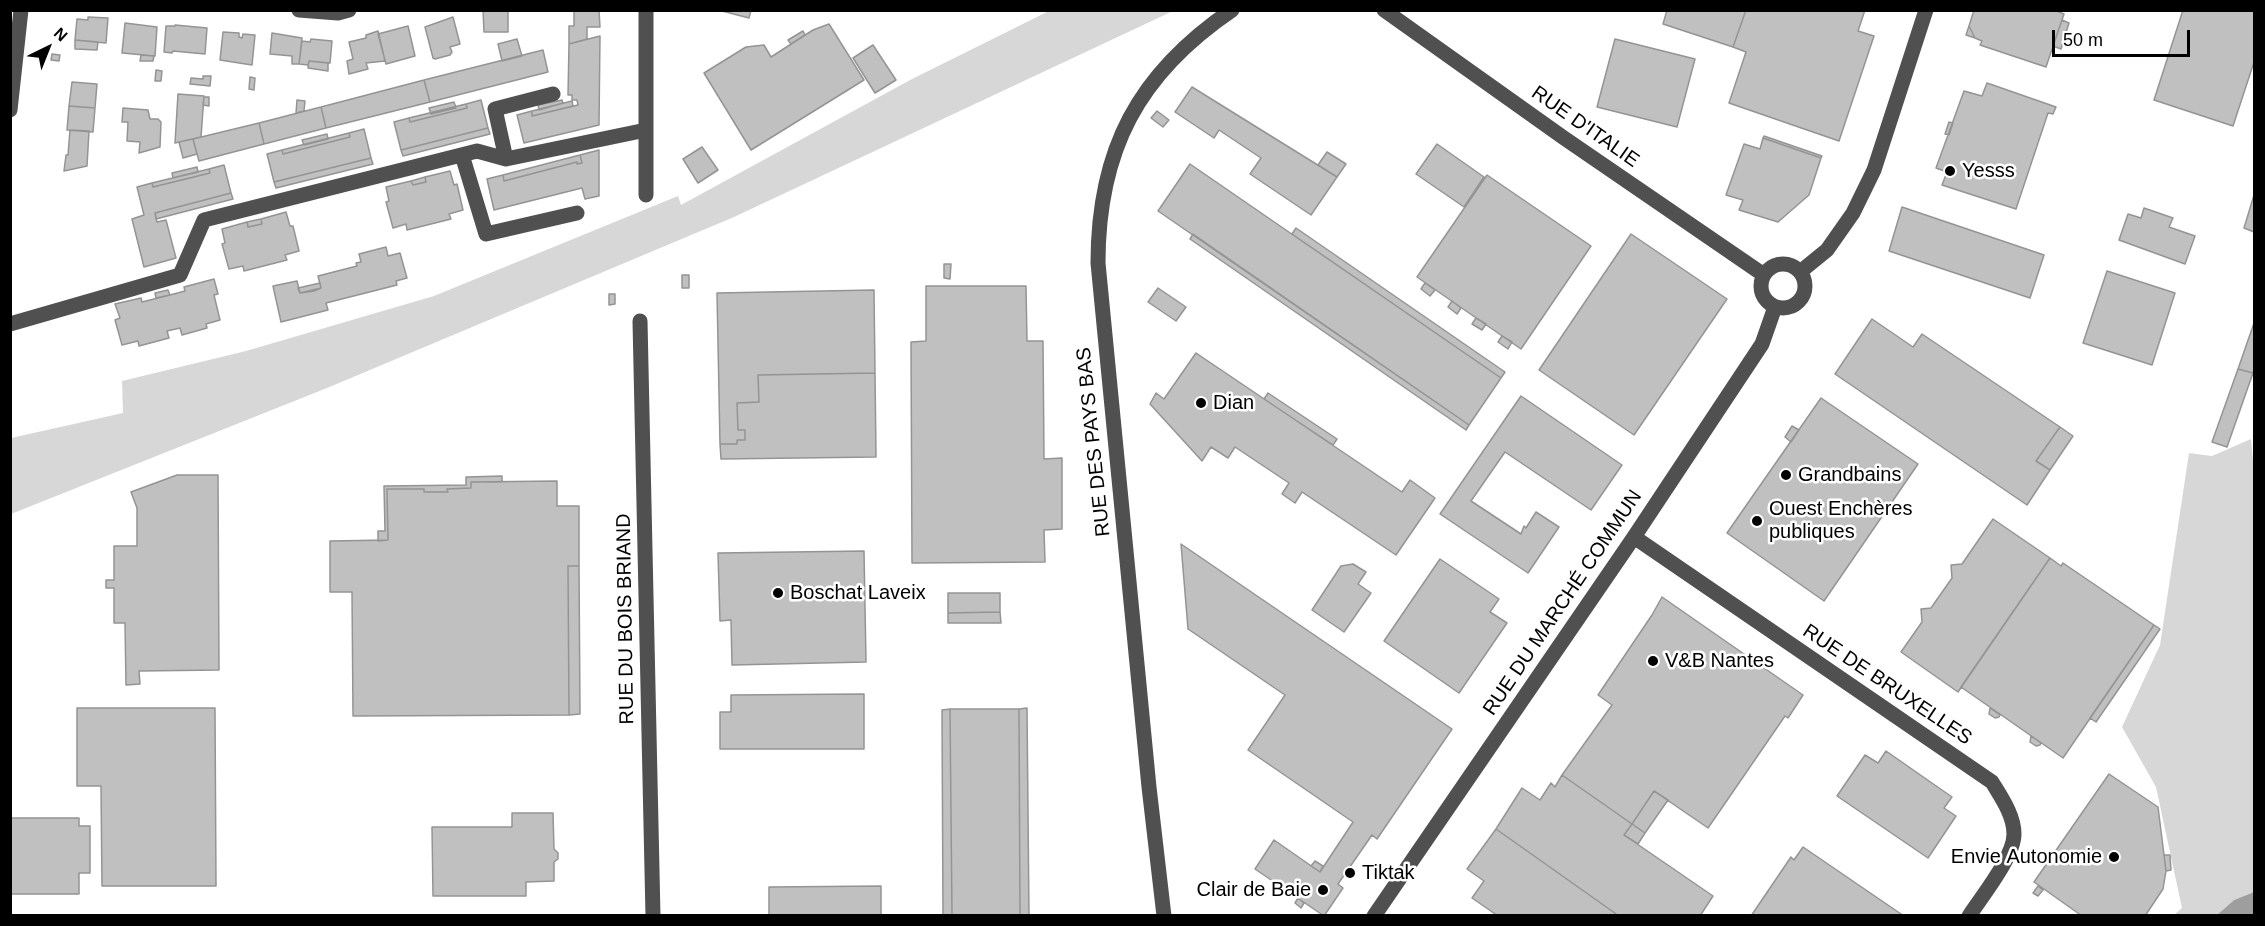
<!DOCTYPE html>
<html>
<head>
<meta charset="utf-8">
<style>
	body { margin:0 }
	#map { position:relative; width:2265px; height:926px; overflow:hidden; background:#fff; font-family:Arial,sans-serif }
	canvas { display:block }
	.frame { position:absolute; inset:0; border:12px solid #000; pointer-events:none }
	.north { position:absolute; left:18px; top:18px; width:60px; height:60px; -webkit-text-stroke:4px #fff; paint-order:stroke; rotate:43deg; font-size:16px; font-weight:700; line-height:24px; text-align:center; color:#000 }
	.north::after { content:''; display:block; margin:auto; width:21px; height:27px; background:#000; clip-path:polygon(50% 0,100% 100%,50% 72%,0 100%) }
	.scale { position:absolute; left:2052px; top:30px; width:138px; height:27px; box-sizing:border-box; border:3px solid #000; border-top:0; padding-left:8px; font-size:18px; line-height:21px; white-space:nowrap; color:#000; -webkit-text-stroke:4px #fff; paint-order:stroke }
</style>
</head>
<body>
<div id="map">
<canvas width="2265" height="926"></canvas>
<div class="frame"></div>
<div class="north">N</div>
<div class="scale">50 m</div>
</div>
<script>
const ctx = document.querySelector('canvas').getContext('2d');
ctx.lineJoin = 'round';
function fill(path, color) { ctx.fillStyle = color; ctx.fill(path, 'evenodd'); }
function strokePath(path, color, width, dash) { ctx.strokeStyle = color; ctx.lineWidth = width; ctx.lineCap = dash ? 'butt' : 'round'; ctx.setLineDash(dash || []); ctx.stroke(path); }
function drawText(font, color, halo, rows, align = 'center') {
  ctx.font = font + ' Arial,sans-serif'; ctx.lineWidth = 5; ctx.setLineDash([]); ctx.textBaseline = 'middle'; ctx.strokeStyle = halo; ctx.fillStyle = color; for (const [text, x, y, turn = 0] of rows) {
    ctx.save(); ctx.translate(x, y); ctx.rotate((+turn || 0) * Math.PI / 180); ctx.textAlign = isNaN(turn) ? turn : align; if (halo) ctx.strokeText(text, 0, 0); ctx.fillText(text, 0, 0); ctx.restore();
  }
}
fill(new Path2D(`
	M1049 11H1173L734 217 327 388 11 514V438L123 413 122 381 246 351 434 296 678 196 681 205 912 79Z
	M2251 439 2254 472V892L2234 900 2217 915H2174L2182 908 2156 787 2122 727 2160 645 2189 453 2212 456Z`), '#d7d7d7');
fill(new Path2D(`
	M2254 892V915H2217L2234 900Z`), '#9e9e9e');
const building = new Path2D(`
	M483 10H508V32H484Z
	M574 10H599L600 27H587V39L569 44V26H574Z
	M718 10H751L749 18Z
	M1667 10H1746L1733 47 1663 24Z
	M1746 10H1865L1858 31 1874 36 1839 141 1729 103 1746 52 1733 47Z
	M1974 10H2054L2064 14 2046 67 1980 45 1982 41 1975 38 1969 26Z
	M2183 10H2254V62L2233 126 2154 100Z
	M88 17 108 18 106 43 75 40 77 19 88 20Z
	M453 17 460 44 450 47 452 52 450 55 435 59 433 58 425 27Z
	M2062 20 2069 23 2061 49 2053 46Z
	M125 23 157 27 155 56 122 53Z
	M829 24 864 80 751 150 704 73 746 47 764 45 771 57 813 30Z
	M175 25 207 28 205 54 173 51 172 53 164 52 166 26H175Z
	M408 26 415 56 386 64 378 34Z
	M1969 26 1975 38 1966 35Z
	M378 31 385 61 366 63 368 69 349 74 347 61 353 59 349 42 366 38V35Z
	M803 31 805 35 791 44 788 40Z
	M223 32 239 33V37L242 38 243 34 255 35 252 65 220 60Z
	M272 33 302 38 299 64H292V56L270 54Z
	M600 36 599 125 524 143 517 115 532 111V116L578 105 577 100H572V95H568L569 44Z
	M311 39 332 41 330 63 309 61 308 65 299 64 302 41 310 42Z
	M517 39 522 56 502 61 498 44Z
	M1615 39 1695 59 1677 127 1597 107Z
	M75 40 98 42 97 50 75 49Z
	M873 45 896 80 875 93 853 58Z
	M543 50 548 72 430 102 424 80Z
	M52 54 60 55 59 61 51 60Z
	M141 55 154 56 153 61H140Z
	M309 61 328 63V71L308 68Z
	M156 70 162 71 161 81H155Z
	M203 76H211L210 86 190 84 191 78 203 79Z
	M250 77 255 78 254 90 249 89Z
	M424 80 430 102 326 128 321 107Z
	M72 82 97 84 95 108 69 106Z
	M1987 83 2056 107 2053 114 2048 113 2016 209 1942 185 1947 172 1936 168 1964 91 1982 96Z
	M1192 87 1337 177 1311 215 1250 174 1261 158 1219 130 1214 138 1175 112Z
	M178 94 204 96 201 137 175 143Z
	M204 97H209V106L203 105Z
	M297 100 305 101 304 111 296 113Z
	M481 100 488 128 401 150 394 122 409 118 410 122 467 108 466 104Z
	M562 100 563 103 539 110 538 105Z
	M572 101 573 106 532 116V111Z
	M454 102 456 108 431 114 429 108Z
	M466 104 467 108 410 122 409 118Z
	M69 106 95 108 93 132 67 130Z
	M321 107 326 128 264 144 259 123Z
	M123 108 148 110 150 119H158L161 122 160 147 139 153 140 142 127 141 128 122H122Z
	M1157 111 1169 120 1163 127 1151 118Z
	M1949 122 1953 123 1949 135 1945 134Z
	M259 123 264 144 199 161 193 139Z
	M488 128 490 134 403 156 401 150Z
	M364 129 371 158 274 182 267 154 282 150 283 154 350 137 349 133Z
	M70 130 89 131 87 166 64 171 66 155H68Z
	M349 133 350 137 283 154 282 150Z
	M327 134 328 139 304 145 302 140Z
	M1764 136 1822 156 1821 158 1763 138Z
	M1763 138 1821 158 1809 195 1778 222 1739 210 1743 200 1726 195 1744 144 1760 149Z
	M193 139 197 154 183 158 179 142Z
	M1437 144 1484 177 1464 207 1416 174Z
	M702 147 718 170 698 183 683 159Z
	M599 150V196L585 199 582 188 494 210 487 179 503 175 504 181 577 162V164L582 163 580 155Z
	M1327 152 1346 164 1337 177 1318 165Z
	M580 155 582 163 577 164V162L504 181 503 175Z
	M371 158 373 164 276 188 274 182Z
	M1190 164 1501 378 1469 425 1158 211Z
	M224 165 231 193 155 213 157 222 166 220 176 258 144 267 132 219 144 215 137 187 152 183 153 187 210 173 209 169Z
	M197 167 198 172 173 178 172 173Z
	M209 169 210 173 153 187 152 183Z
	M450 171 454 185 457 184 463 210 449 214 451 219 407 230 406 224 393 228 386 202 389 201 386 187 411 181 413 185 426 182 425 177Z
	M1487 175 1591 246 1521 349 1417 277Z
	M425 177 426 182 413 185 411 181Z
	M231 193 233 199 156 219 155 213Z
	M2254 195V232L2244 228Z
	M1902 207 2044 255 2030 298 1889 251Z
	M2144 208 2173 218 2169 227 2195 236 2185 264 2119 240 2128 214 2141 218Z
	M286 212 290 226H293L299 251 285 255 287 260 244 271 243 266 229 269 222 244 225 243 222 229 247 222 248 227 262 224 261 219Z
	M261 219 262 224 248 227 247 222Z
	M1296 228 1505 372 1501 378 1292 234Z
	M1193 234 1469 425 1466 430 1190 239Z
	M1631 234 1727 299 1634 435 1539 370Z
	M386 247 388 256 400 253 407 278 396 281 397 285 326 303 328 310 281 322 273 286 297 281 300 293 314 291 321 288 318 276 357 266 356 263 361 262 359 254Z
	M944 264H951L950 279 944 278Z
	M2107 271 2175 293 2152 365 2083 343Z
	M682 275H689V288H682Z
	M214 279 218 294 214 295 220 320 206 324 207 328 182 335 180 328 167 331 169 338 139 346 138 341 122 345 115 320 120 318 115 304 141 298 142 302 170 295 185 291 184 287Z
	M320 283 321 288 300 293 298 288Z
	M1425 283 1435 290 1430 296 1421 289Z
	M926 286H1026L1027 341H1043L1044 459 1062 458V529L1044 530 1045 562 912 563 911 342 926 341Z
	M1158 288 1186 307 1176 321 1148 302Z
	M168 290 170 295 156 298 155 293Z
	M874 290 875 373 758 375 759 402 737 403 738 430H745V440H737V444H720L717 293Z
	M609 294H615V304L609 305Z
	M1452 301 1461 308 1457 314 1448 307Z
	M1476 318 1486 324 1482 330 1472 324Z
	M1872 319 1913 347 1922 334 2060 427 2036 461 2050 470 2027 505 1835 374Z
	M2254 323V369L2253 373 2238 369Z
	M1502 336 1512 342 1508 349 1498 342Z
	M1196 353 1402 492 1410 480 1435 498 1396 555 1302 492 1295 503 1282 494 1289 483 1235 447 1228 458 1211 447 1202 461 1150 404 1156 393 1164 399Z
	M2238 369 2253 373 2227 447 2212 442Z
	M875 373 876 457 721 459 720 444H737V440H745V430H738L737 403 759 402 758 375Z
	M1268 393 1337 439 1333 445 1264 399Z
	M1521 396 1622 465 1591 510 1505 452 1471 501 1521 534 1524 526 1526 528 1536 512 1559 527 1528 573 1440 514Z
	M1821 398 1918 464 1824 601 1727 533Z
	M1792 426 1799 430 1791 442 1785 437Z
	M2060 427 2073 436 2050 470 2036 461Z
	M177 475H218L219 670 139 671 140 684 126 685 125 623H114V588H106V580H114V546H137V508L131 492Z
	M502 476V482H471V488L447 489 448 492H424V489H387L388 540 378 541V531H385L384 486 466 485V477Z
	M557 481V506H579V566H568L569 715 353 716 352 592H330V541L388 540 387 489H424V492H448L447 489 471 488V482Z
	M1993 519 2050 558 1958 692 1901 652 1922 622 1921 609 1931 608 1952 578 1951 565 1962 564Z
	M1181 544 1452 729 1377 839 1372 835 1338 884 1343 888 1324 916 1255 869 1274 840 1320 872 1353 822 1248 750 1285 695 1188 629Z
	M864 551 866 662 732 665 731 620 720 621 718 553Z
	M2050 558 2061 566 2063 563 2154 625 2063 758 1961 687Z
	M1440 559 1499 599 1490 612 1507 623 1459 693 1384 641Z
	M1353 564 1366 572 1358 584 1371 593 1344 632 1312 610 1341 566Z
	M568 566H579L580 714 569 715Z
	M948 593H1000V612L948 613Z
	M1662 597 1803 695 1788 718 1785 716 1708 828 1654 791 1632 824 1562 775 1612 705 1598 695 1652 615Z
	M1000 612 1001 623H948V613Z
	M2154 625 2160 629 2096 722 2090 718Z
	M864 694V749H720V712H731V695Z
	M77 708H215L216 886H102L101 786H77Z
	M1027 708 1029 916H1020L1019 709Z
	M1990 708 2000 715 1999 717 1995 718 1989 714Z
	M950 709H1019L1020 916H952Z
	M950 709 952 916H943L942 710Z
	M2031 736 2041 743 2040 745 2036 746 2030 742Z
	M1886 751 1952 797 1944 808 1956 816 1928 858 1837 796 1865 755 1878 763Z
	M2109 774 2158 807 2166 871 2163 889 2145 916H2082L2034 882Z
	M1562 775 1632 824 1624 835 1713 896 1700 916H1619L1496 829 1522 788 1540 800 1551 783 1555 787Z
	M1654 791 1668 800 1645 833 1632 824Z
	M512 813H553L554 849 558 853V859L554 862V881L526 882V896H433L432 827H512Z
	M10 818H79V826H90V873H79V894H10Z
	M1632 824 1645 833 1638 844 1624 835Z
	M1496 829 1619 916H1498L1472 898 1484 881 1467 869Z
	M1803 847 1904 916H1751L1791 857 1794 860Z
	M2164 855H2170L2171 870 2166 871Z
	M1315 861 1323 866 1320 872 1311 866Z
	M881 886V916H769V887Z
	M2038 886 2043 890 2038 896 2033 893Z
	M1298 898 1304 903 1301 908 1295 903Z`);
fill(building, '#c0c0c0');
strokePath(building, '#949494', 1.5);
strokePath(new Path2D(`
	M299 10 338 13 349 10
	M1384 10 1564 138 1764 275
	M10 110 21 10
	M462 155 486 234 577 213
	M506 159 495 109 553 94
	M646 195V10
	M1761 286a22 22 0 1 1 44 0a22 22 0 1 1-44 0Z
	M1800 272 1827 250 1853 213 1874 170 1926 10
	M640 321 653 916
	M10 324 180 275 204 220 477 151 506 159 646 130
	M1634 537 1992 782C2001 797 2014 815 2014 834 2014 857 1982 896 1969 916
	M1164 916 1149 787 1098 263C1098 150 1138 74 1232 10
	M1374 916 1634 537 1762 344 1775 307`), '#505050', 15);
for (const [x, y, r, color] of [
	[1950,171,6,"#000"],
	[1201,403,6,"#000"],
	[1786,475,6,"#000"],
	[1757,521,6,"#000"],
	[778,593,6,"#000"],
	[1653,661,6,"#000"],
	[2114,857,6,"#000"],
	[1350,873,6,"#000"],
	[1323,890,6,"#000"]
]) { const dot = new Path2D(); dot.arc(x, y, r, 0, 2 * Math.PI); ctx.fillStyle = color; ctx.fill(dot); strokePath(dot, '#fff', 2); }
drawText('20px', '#000', '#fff', [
	["RUE D'ITALIE",1585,127,35],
	["RUE DES PAYS BAS",1094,442,-96],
	["RUE DU MARCHÉ COMMUN",1563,603,-56],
	["RUE DU BOIS BRIAND",626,619,-91],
	["RUE DE BRUXELLES",1887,685,34]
]);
drawText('20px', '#000', '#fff', [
	["Yesss",1962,171],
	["Dian",1213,403],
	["Grandbains",1798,475],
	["Ouest Enchères",1769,509],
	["publiques",1769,532],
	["Boschat Laveix",790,593],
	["V&B Nantes",1665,661],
	["Envie Autonomie",2102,857,"right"],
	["Tiktak",1362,873],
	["Clair de Baie",1311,890,"right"]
], 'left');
</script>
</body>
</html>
